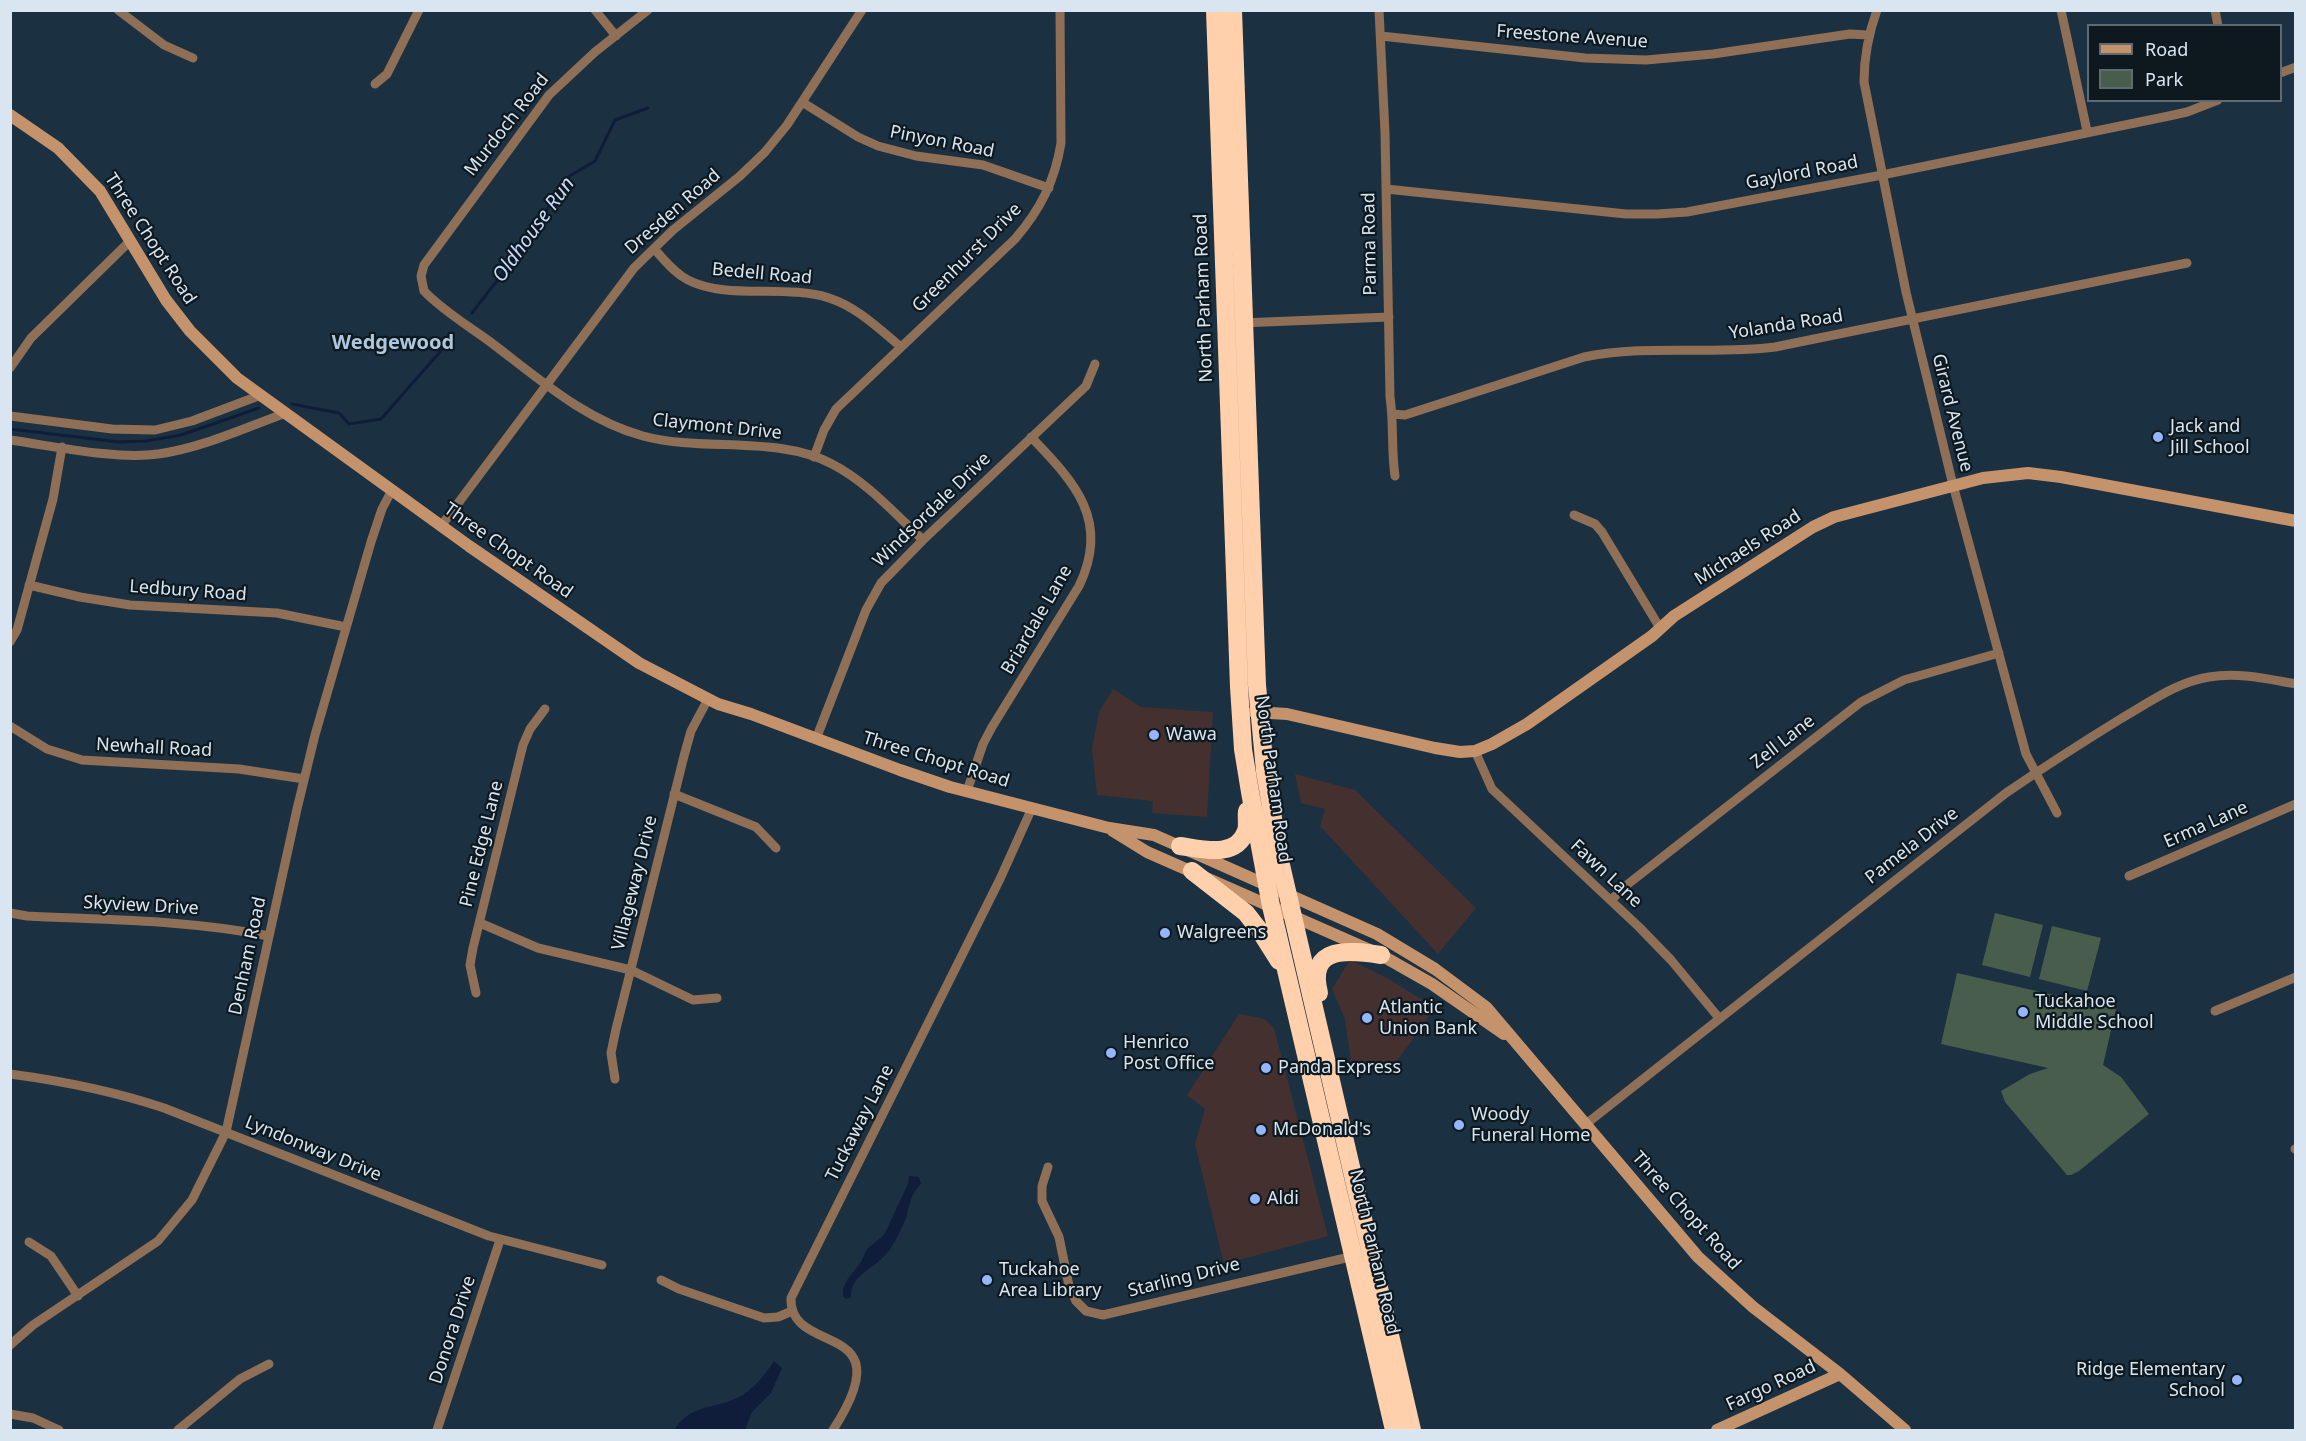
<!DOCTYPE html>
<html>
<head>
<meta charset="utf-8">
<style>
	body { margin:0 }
	#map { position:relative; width:2306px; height:1441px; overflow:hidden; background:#1b3141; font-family:"Noto Sans",sans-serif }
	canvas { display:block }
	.frame { position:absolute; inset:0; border:12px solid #d9e6f1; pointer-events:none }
	.legend { position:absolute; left:2087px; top:24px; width:195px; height:78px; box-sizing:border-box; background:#0e181f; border:2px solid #5f6a73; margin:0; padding:8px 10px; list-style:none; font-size:18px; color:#d9e6f1 }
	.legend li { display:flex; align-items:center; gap:12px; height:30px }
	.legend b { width:30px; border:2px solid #5f6a73 }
</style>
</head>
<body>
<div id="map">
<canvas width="2306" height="1441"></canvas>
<div class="frame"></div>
<ul class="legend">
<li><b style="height:8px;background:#c5936b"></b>Road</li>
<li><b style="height:16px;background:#495d4c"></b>Park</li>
</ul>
</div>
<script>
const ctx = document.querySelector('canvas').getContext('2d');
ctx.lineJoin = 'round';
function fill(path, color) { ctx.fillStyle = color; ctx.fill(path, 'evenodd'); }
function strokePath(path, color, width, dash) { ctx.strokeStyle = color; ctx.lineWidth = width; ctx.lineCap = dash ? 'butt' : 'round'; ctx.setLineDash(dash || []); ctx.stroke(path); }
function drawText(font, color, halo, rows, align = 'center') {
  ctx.font = font + ' "Noto Sans",sans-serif'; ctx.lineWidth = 4.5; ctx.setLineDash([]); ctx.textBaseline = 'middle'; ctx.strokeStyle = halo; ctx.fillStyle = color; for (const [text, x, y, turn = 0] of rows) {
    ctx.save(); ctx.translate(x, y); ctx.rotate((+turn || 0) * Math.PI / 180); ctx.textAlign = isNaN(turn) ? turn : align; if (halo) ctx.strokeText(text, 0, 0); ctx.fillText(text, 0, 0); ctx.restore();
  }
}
fill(new Path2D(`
	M1113 689 1141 707 1213 712 1207 817 1152 813 1153 801 1097 795 1092 749 1099 712Z
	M1295 774 1355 790 1476 908 1438 954 1320 826 1325 809 1301 803Z
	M1350 960 1389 979 1435 1008 1397 1061 1352 1070 1345 1019 1332 989Z
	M1239 1014 1265 1019 1274 1028 1328 1236 1224 1264 1195 1144 1205 1109 1187 1095Z`), '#44302f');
fill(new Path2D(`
	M1995 913 2043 925 2030 977 1982 965Z
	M2052 926 2101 938 2087 991 2039 979Z
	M1957 973 2116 1009 2103 1065 2121 1077 2149 1114 2079 1171 2071 1175H2067L2005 1102 2001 1091 2030 1074 2048 1068 1941 1044Z`), '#495d4c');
fill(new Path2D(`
	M909 1176 919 1177 921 1184C910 1194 910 1205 906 1218 902 1228 895 1243 888 1252 875 1269 850 1274 851 1297L846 1299 843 1296V1289L847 1280 861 1262 867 1249 884 1235 908 1184Z
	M774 1361 782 1368 771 1393 752 1412 745 1430H674C692 1403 712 1410 737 1398 752 1391 765 1375 774 1361Z`), '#0f1d3a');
strokePath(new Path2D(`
	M472 313 524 246 568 177 595 161 615 120 648 108
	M292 404 339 413 349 424 381 419 453 337
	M10 429 119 442 146 441 181 435 259 408`), '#0f1d3a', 3);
strokePath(new Path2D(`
	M118 10 164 45 193 58
	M595 10 616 36
	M648 10 595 52 549 95 424 265 421 276 424 291C442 310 467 325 489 341 537 377 584 420 643 436 702 452 779 435 832 464 867 482 894 513 923 540
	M1379 10 1385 133 1390 397C1394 423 1391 449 1395 476
	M1877 10C1868 35 1864 56 1864 82L1906 292 1953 485 2026 754 2057 813
	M2061 10 2087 131
	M2215 10 2218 26
	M1381 36 1585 58 1646 60 1713 54 1850 34 1868 35
	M2280 73 2296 67
	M375 84 387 74 419 10
	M802 102 858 137 878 146 916 156 983 165 1049 188
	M1386 189 1626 214H1657L1687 212 1882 175 2169 116 2187 112 2218 100
	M654 249C664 259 674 273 688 280 726 300 786 284 829 298 857 307 878 328 901 347
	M1241 323 1389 317
	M10 368 31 338 130 241
	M1393 414 1405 415 1584 357C1647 344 1711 355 1775 347L2187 263
	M10 416 112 429 155 430 192 421 261 395
	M10 440C53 446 117 460 158 454 202 448 244 428 286 413
	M814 457 824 430 836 409 1015 239C1040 210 1055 181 1061 143L1060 10
	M1574 515 1595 524 1602 532 1660 628
	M441 526 634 268 673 230 740 176 765 152 787 125 862 10
	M29 585 80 597 130 605 277 613 346 627
	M10 642 17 630 53 499 62 447
	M10 726 47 749 82 760 239 769 304 779
	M816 739 866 610 881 583 923 540 1086 386 1095 364
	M1475 751 1492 789 1639 927 1671 960 1719 1018
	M967 791 983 744 992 727 1079 586C1111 520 1074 482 1031 437
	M674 794 756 827 776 848
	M2129 876 2296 804
	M1611 900 1628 884 1861 702 1904 680 1999 653
	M10 913 27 916C108 920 190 920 269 936
	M480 923 538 948 631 970 693 1000 717 998
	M476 993 470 965 473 948 523 745 530 729 545 709
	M2215 1011 2296 977
	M10 1074C63 1081 113 1091 164 1108L489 1236 602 1265
	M615 1079 611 1053 616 1029 684 756 691 731 708 699
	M1586 1124 2006 793C2044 767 2083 742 2122 718 2150 702 2177 682 2209 677 2238 672 2267 679 2296 684
	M2295 1149H2296
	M1048 1167 1042 1186V1201L1059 1237 1069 1286 1076 1301 1086 1311 1103 1315 1354 1256
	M29 1242 51 1256 78 1296
	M661 1280 679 1289 764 1318 778 1317 792 1311
	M10 1345 33 1325 158 1241 192 1200 226 1132 297 809 315 735 371 542 382 509 392 490
	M10 1414 33 1418 59 1430
	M178 1430 240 1379 269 1364
	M437 1430 500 1240
	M833 1430C906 1317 789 1358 791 1298L1000 879 1032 808`), '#8f6f56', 9);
strokePath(new Path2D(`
	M10 115 58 148 100 191 166 300 190 331 237 378 469 546 639 663 718 704 751 714 900 770 950 787 1109 828 1154 835 1377 934 1435 969 1486 1007 1698 1257 1753 1307 1840 1374 1905 1430
	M1254 712 1287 714 1435 748 1460 752 1475 751 1492 744 1527 724 1652 636 1674 616 1813 527 1834 517 1983 478 2028 473 2061 477 2296 521
	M1113 831 1147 852 1381 955 1432 984 1504 1034
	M1717 1430 1840 1374`), '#c5936b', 12);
strokePath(new Path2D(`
	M1215 10 1239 687 1243 749 1250 792 1271 906 1394 1430
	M1233 10 1257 685 1265 771 1281 865 1412 1430
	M1180 846C1202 849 1236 859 1246 831 1248 825 1246 818 1247 811
	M1192 871 1246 913 1260 931 1279 961
	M1319 993C1307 945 1349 950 1381 955`), '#ffd0ab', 18);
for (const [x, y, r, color] of [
	[2158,437,6,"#95b6fd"],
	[1154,735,6,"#95b6fd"],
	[1165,933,6,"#95b6fd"],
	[2023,1012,6,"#95b6fd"],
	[1367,1018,6,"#95b6fd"],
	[1111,1053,6,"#95b6fd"],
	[1266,1068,6,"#95b6fd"],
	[1459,1125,6,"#95b6fd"],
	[1261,1130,6,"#95b6fd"],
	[1255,1199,6,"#95b6fd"],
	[987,1280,6,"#95b6fd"],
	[2237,1380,6,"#95b6fd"]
]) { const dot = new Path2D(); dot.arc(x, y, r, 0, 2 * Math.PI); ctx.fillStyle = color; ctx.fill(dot); strokePath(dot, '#0e181f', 2); }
drawText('18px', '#d9e6f1', '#0e181f', [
	["Freestone Avenue",1572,37,4],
	["Murdoch Road",507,125,-52],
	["Pinyon Road",942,142,11],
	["Gaylord Road",1802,173,-11],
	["Dresden Road",673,212,-41],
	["Three Chopt Road",150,239,57],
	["Parma Road",1370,244,-91],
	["Greenhurst Drive",967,258,-45],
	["Bedell Road",762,274,5],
	["North Parham Road",1204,298,-92],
	["Yolanda Road",1786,325,-9],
	["Girard Avenue",1952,413,76],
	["Claymont Drive",717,427,6],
	["Windsordale Drive",932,510,-44],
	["Michaels Road",1748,548,-33],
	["Three Chopt Road",508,551,35],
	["Ledbury Road",188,591,4],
	["Briardale Lane",1037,620,-60],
	["Zell Lane",1783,742,-38],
	["Newhall Road",154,748,3],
	["Three Chopt Road",936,760,17],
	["North Parham Road",1273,779,82],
	["Erma Lane",2206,825,-24],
	["Pine Edge Lane",482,844,-76],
	["Pamela Drive",1912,846,-38],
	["Fawn Lane",1606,874,43],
	["Villageway Drive",635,883,-76],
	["Skyview Drive",141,906,3],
	["Denham Road",248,956,-78],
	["Tuckaway Lane",860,1123,-63],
	["Lyndonway Drive",313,1149,22],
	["Three Chopt Road",1686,1211,48],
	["North Parham Road",1374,1252,77],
	["Starling Drive",1184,1278,-14],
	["Donora Drive",453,1330,-72],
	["Fargo Road",1771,1386,-25]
]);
drawText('18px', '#d9e6f1', '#0e181f', [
	["Jack and",2170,427],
	["Jill School",2170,448],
	["Wawa",1166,735],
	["Walgreens",1177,933],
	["Tuckahoe",2035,1002],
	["Middle School",2035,1023],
	["Atlantic",1379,1008],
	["Union Bank",1379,1029],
	["Henrico",1123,1043],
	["Post Office",1123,1064],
	["Panda Express",1278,1068],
	["Woody",1471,1115],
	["Funeral Home",1471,1136],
	["McDonald's",1273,1130],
	["Aldi",1267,1199],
	["Tuckahoe",999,1270],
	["Area Library",999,1291],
	["Ridge Elementary",2225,1370,"right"],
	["School",2225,1391,"right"]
], 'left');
drawText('italic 20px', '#c8dbff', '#0e181f', [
	["Oldhouse Run",534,230,-54]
]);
drawText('bold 20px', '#adc7dc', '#0e181f', [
	["Wedgewood",393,343]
]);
</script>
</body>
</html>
